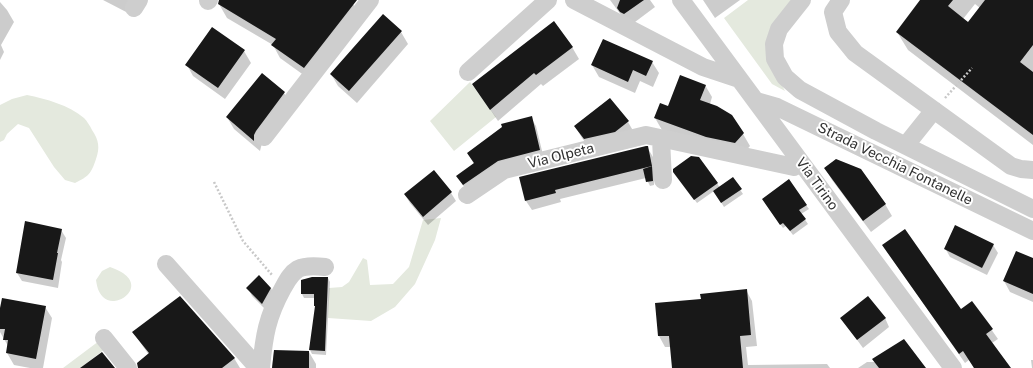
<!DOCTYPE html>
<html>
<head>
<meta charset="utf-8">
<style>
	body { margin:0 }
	canvas { display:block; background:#fff }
</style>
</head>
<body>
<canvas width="1033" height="368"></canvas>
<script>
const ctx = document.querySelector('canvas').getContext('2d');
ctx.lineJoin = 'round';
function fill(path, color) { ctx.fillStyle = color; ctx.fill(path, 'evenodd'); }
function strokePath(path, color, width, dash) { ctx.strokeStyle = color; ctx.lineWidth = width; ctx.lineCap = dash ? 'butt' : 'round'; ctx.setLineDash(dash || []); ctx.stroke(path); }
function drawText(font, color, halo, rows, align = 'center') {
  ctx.font = font + ' "Public Sans",sans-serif'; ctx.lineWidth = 4; ctx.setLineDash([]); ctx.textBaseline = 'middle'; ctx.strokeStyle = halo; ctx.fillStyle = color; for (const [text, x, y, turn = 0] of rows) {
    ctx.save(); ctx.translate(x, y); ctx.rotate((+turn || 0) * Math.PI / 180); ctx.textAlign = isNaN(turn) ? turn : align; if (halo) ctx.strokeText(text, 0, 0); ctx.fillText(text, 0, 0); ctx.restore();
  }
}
fill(new Path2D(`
	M748 0H799L777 32 774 70 785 91 772 84 724 18Z
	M470 82 496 117 454 151 430 121Z
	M27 95C46 99 69 105 84 118 87 121 90 126 92 130 99 140 100 148 96 159 91 174 89 176 75 183L65 180 54 167 29 128 18 124 7 134 4 140 0 142V105L12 99Z
	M441 218 435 240 415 284 395 307 371 321 328 318 329 288 342 287 349 282 363 258 367 260 370 285 393 284 409 267 423 220Z
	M110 267C155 282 117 312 103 297 98 292 97 286 96 280L102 271Z
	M99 341 105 349 80 368H63Z`), '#e4e9de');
fill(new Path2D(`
	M103 0H137L130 14Z
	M220 0H348L353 4 361 17 312 81 280 58 273 45 227 18 219 4Z
	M610 0H650L655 7 631 25 627 23Z
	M703 0H740L715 18Z
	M921 0H1033V145L908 50 897 32ZM975 4 980 8 969 24 963 19Z
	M0 2 7 10 14 22 1 45 4 52 0 60Z
	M383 16 401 32 408 44 357 103 338 86 331 74Z
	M572 47 579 59 543 86 541 84 498 121 473 84Z
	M244 51 251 63 225 99 193 76 187 65Z
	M652 62 659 73 653 87 640 81 635 93 599 77 592 65Z
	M263 75 284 93 291 105 262 143 260 151 234 129 227 117Z
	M705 85 712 97 710 104 743 134 750 146 742 155 662 130 655 118Z
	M531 118 536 126 544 159 468 193 457 176 474 164 468 154Z
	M628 122 635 134 592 151 582 138 575 126Z
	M647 147 653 157 656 175 654 176V185L650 186 646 178 560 199 561 202 532 210 526 201 520 178Z
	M825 168 885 204 892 216 871 232 832 180Z
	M434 171 451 193 456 201 428 225 410 203 405 195Z
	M677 176 717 183 720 188 733 179 743 194 724 207 714 191 697 203Z
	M765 203 806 205 809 209 801 214 808 224 793 235 786 226 783 228Z
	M26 222 61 230 66 238 61 260 62 262 58 288 22 281 17 273Z
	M993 245 998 253 987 275 950 257 945 248Z
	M883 246 961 310 972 302 998 339 992 343 1009 368H974L969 360 965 363Z
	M1033 259V302L1010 292 1004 281Z
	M328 278 330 282 326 355 312 354 310 350 316 308 315 298H304L302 294V280L305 279Z
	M248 288H271L275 297 267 311 252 296Z
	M746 290 752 301 757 346 746 347 748 365 827 364 830 368H673L671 347H665L659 336 656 304 702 300Z
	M45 307 52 318 43 368H30L14 365 7 353 8 346 0 332V314Z
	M841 318H885L889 327 863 348Z
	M133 332 234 358 240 368H139L149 355Z
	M274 351 309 352 316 364V368H272Z
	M1031 360H1033V368H1032Z
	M867 362H875L925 368H858Z`), '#0003');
fill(new Path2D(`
	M219 0H357L304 68 271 45 276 39 218 4Z
	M620 0H644L624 14 620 12 617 8Z
	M920 0H953L948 6 968 22 985 0H1033V45L1020 62 1033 72V135L896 32Z
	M383 14 402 31 349 91 330 74Z
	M554 21 573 47 536 75 534 73 490 110 472 84Z
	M212 27 245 50 218 88 185 65Z
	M603 39 653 61 646 76 633 70 628 82 591 65Z
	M262 73 285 92 256 131 254 135V141L226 117Z
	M680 75 706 85 700 100 717 106 732 115 744 133 735 143 706 137 654 118 660 103 668 106Z
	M610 98 629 121 615 132 584 139 574 126Z
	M532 116 540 150 498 161 463 185 456 176 474 163 467 153 502 127 501 124Z
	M646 146H648L652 166 555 190 556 193 525 201 519 177Z
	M691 156 699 157 718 183 694 200 673 172V169Z
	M836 159 861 169 886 204 863 221 824 168Z
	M652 166 653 181 646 182 643 169Z
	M434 170 452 192 423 217 404 194Z
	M733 177 742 189 721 203 713 191Z
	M789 179 807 205 799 210 806 219 790 231 783 223 780 225 762 199Z
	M25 221 62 229 57 253H58L53 280 16 273Z
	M955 225 994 244 982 268 944 249Z
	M905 229 961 309 972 301 993 329 986 334 1011 368H974L963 351 959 354 882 245Z
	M1016 251 1033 258V294L1003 281Z
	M259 275 271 288 262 304 246 288Z
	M312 277H328L325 351 309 350 315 306H314V294H301V280Z
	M747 289 751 335 740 336 743 368H672L669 336H658L655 303 701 299 700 294Z
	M180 296 235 358 222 368H138L137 363 149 353 132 332Z
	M868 296 886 318 857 340 840 318Z
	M2 298 46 306 36 359 6 353 8 340H3L5 329H0V308Z
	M904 339 926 368H879L872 359Z
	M274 350 309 351V368H272Z
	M102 352 115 368H80Z`), '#181818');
strokePath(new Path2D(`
	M945 98 972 68
	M214 182 243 241 272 275`), '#c8c8c8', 2.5, [2, 2]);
strokePath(new Path2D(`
	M574 0 703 67 739 79
	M681 0 953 368
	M802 0 779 29 774 44 775 59 785 77 800 90 876 131 1033 209
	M841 0 833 12 838 32 855 53 1011 166 1021 169 1033 170
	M208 1 209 0
	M134 8 139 0
	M468 72 548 0
	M756 101 777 107 1033 231
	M264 137 370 0
	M661 139 663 180
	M906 145 934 110
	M467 195 504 170 646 135 794 167 801 163
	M166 264 258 368
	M104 338 128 368
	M261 368C264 336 267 317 283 288 287 281 290 274 298 269 306 265 317 266 325 267`), '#cecece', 18);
drawText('14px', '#313131', '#fff', [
	["Via Olpeta",561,156,-14],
	["Strada Vecchia Fontanelle",895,164,26],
	["Via Tirino",817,184,54]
]);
</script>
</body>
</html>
